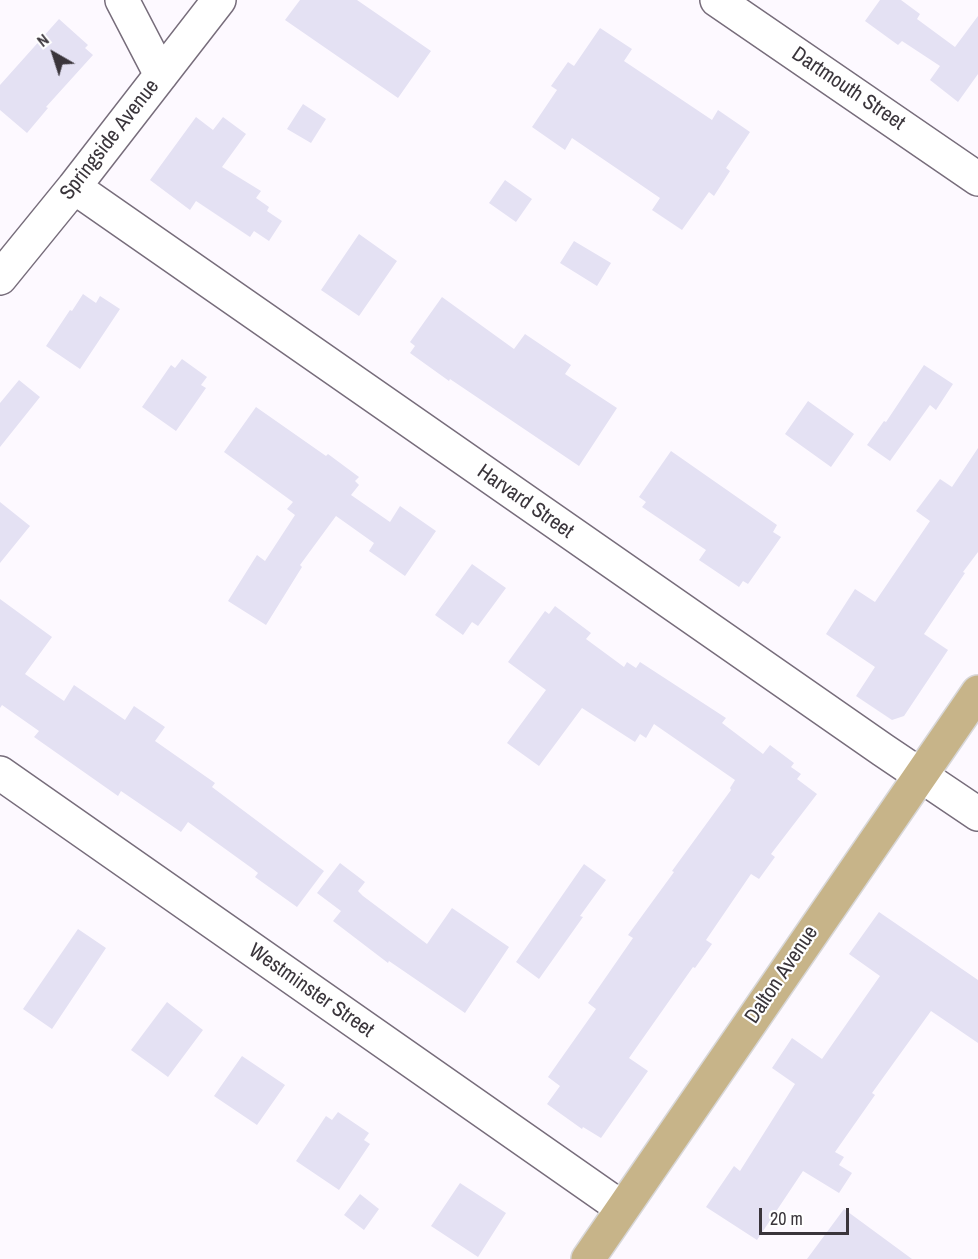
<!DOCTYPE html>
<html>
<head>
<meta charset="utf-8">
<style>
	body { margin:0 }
	#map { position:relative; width:978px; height:1259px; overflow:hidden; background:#fdf9ff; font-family:"Archivo Narrow",sans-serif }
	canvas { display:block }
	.north { position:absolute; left:24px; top:24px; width:60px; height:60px; -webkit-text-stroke:4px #fff; paint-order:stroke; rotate:321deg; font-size:16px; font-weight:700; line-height:24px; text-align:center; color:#3a353b }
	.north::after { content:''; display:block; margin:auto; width:21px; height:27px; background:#3a353b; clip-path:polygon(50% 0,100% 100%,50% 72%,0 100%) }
	.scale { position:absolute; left:759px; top:1208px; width:90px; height:27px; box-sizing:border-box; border:3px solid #3a353b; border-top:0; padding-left:8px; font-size:18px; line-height:21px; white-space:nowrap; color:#3a353b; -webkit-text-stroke:4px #fff; paint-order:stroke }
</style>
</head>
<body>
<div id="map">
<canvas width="978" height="1259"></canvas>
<div class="north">N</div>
<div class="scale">20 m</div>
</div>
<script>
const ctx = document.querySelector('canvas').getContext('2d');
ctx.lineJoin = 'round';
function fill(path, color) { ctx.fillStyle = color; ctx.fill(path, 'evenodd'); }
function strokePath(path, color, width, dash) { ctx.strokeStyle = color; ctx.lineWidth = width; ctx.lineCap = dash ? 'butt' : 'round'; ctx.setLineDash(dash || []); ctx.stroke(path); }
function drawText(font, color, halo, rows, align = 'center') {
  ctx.font = font + ' "Archivo Narrow",sans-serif'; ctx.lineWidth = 4.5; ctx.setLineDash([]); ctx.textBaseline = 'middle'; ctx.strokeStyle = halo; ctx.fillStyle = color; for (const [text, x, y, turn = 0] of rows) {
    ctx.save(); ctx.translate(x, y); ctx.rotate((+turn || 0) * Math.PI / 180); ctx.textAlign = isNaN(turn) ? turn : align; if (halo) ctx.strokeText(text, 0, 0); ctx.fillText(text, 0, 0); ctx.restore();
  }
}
fill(new Path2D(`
	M300 0H357L431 51 398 98 285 20Z
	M880 0H901L920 14 917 19 955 47 978 16V74L958 102 930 80 940 66 902 41 898 45 865 21Z
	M59 19 88 45 85 48 93 55 46 107 48 108 27 133 0 110V85Z
	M600 28 632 49 624 61 712 120 718 110 750 132 726 168 730 171 714 196 709 192 682 230 652 210 660 198 622 172 572 138 565 150 532 127 557 90 551 86 568 62 574 66Z
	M303 104 326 119 311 143 287 129Z
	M196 117 213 130 223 117 246 134 222 167 261 191 256 198 269 207 267 211 282 221 269 241 254 231 250 237 196 201 190 210 150 180Z
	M505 180 532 199 516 222 489 203Z
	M359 234 397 261 359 316 321 290Z
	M574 241 611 263 597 286 560 263Z
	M83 294 96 303 100 296 120 309 80 369 46 346 70 310 72 311Z
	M442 297 514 349 525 334 571 365 565 374 617 408 579 466 450 379 449 381 410 353 415 346 410 342Z
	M182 359 207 377 201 385 206 388 176 431 142 407 171 365 175 368Z
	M924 365 953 384 936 410 930 405 890 461 867 445 884 421 886 422Z
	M19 380 40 397 0 447V403Z
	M808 401 854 434 831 467 785 434Z
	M256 407 326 456 328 454 359 477 355 481 359 485 351 495 390 522 400 506 436 531 405 576 369 551 374 543 336 516 300 565 302 567 266 625 228 601 257 555 265 561 295 515 287 509 293 502 224 452Z
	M978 448V552L963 572 965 573 924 634 948 650 904 716 892 720 856 696 875 667 826 634 855 589 875 602 930 521 916 511 940 479 952 487Z
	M671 451 777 525 773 532 781 537 748 584 743 581 739 587 699 560 706 550 642 507 646 502 639 497Z
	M0 502 30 526 0 563Z
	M472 564 506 588 478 626 472 622 463 635 435 615Z
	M0 599 52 637 25 674 64 701 74 685 125 720 134 706 165 727 155 741 215 783 212 787 324 871 297 907 255 877 258 873 253 869 188 822 181 832 121 791 118 796 34 737 39 731 2 705 0 708Z
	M555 606 591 633 586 639 624 667 627 662 636 668 640 662 726 718 722 723 763 754 770 745 794 763 791 767 801 774 797 779 817 794 771 854 775 857 759 879 751 874 706 940 712 944 695 968 693 967 629 1058 648 1071 601 1138 583 1127 582 1129 547 1104 560 1086 548 1077 596 1009 588 1003 633 938 628 935 674 872 672 871 731 790 730 788 735 780 654 724 646 738 640 734 635 742 582 708 539 766 507 743 546 690 508 662 545 611 549 614Z
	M340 863 365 882 358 891 363 896 427 944 452 908 509 947 465 1013 389 961 388 963 333 921 341 911 317 893Z
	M584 864 606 880 580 916 583 917 539 979 516 962Z
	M879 912 978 980V1043L931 1011 872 1093 875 1095 835 1152 844 1157 839 1165 852 1173 839 1193 803 1171 757 1240 706 1207 734 1166 740 1171 795 1084 772 1068 792 1038 822 1059 880 976 849 954Z
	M78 929 106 948 52 1029 23 1009Z
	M167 1002 203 1030 168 1077 131 1050Z
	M242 1056 285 1085 257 1125 214 1096Z
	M338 1112 369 1133 364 1140 370 1144 339 1190 296 1161 326 1116 332 1120Z
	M460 1183 506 1213 478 1257 431 1226Z
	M360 1194 379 1209 364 1230 344 1215Z
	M844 1209 912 1259H807Z`), '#e4e1f3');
const minor = new Path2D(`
	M122 0 161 75
	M717 0 978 179
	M74 187 883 750 978 814
	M0 278 74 187 219 0
	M0 773 622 1208`);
const major = new Path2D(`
	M588 1259 978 692`);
strokePath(minor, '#776d7b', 36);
strokePath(major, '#d8d7d8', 36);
strokePath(minor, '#fff', 33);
strokePath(major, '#c7b489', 33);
drawText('21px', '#3a353b', '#fff', [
	["Dartmouth Street",848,89,34],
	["Springside Avenue",110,140,-52],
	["Harvard Street",525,502,35],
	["Dalton Avenue",782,975,-56],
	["Westminster Street",311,991,35]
]);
</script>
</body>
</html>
